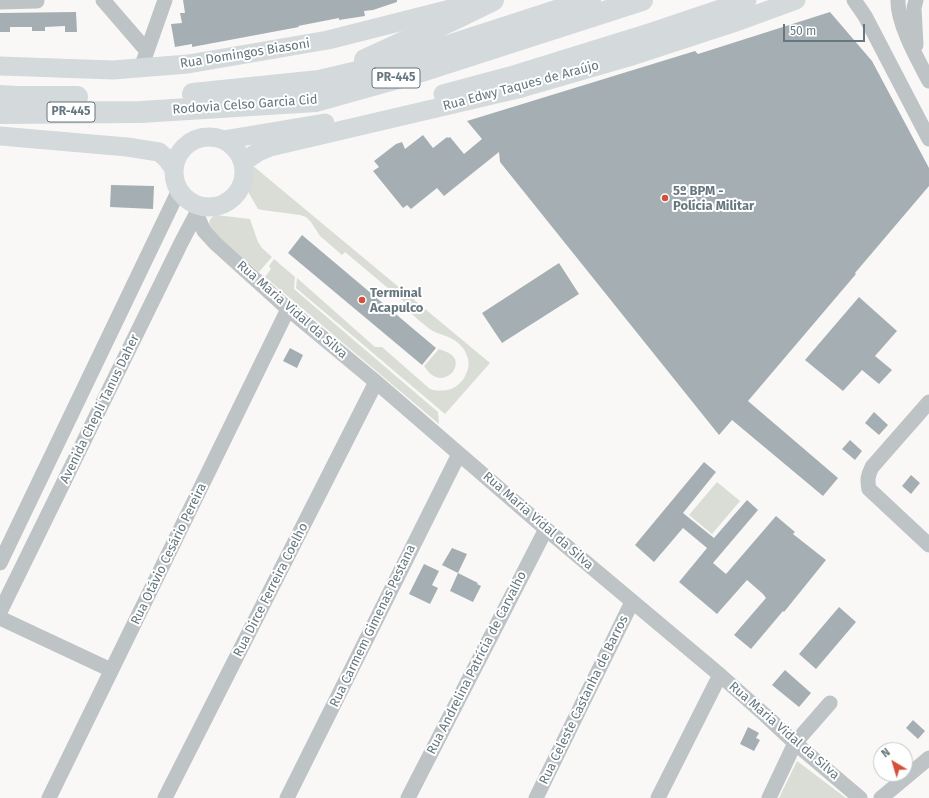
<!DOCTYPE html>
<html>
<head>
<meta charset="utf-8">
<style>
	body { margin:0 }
	#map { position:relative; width:929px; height:798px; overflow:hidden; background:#f9f8f7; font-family:"Fira Sans",sans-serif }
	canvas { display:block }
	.north { position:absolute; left:873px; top:742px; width:40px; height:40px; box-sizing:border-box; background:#fff; border:1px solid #c2c9cc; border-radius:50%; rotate:322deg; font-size:11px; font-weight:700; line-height:16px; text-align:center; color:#66777f }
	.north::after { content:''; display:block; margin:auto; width:14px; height:18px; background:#d4503b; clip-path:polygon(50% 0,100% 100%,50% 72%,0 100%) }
	.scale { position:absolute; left:783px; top:24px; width:82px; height:18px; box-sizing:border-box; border:2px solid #66777f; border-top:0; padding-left:5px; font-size:12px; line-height:14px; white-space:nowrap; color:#66777f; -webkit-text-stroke:3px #fff; paint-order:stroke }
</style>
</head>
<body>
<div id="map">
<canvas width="929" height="798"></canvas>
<div class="north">N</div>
<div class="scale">50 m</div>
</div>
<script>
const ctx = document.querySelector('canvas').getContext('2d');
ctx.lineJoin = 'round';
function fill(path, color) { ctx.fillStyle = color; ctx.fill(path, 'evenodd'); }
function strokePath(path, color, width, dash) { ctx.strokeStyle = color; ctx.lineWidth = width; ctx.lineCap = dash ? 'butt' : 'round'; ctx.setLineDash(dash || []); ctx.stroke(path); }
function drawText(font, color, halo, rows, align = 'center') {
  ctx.font = font + ' "Fira Sans",sans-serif'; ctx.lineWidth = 4; ctx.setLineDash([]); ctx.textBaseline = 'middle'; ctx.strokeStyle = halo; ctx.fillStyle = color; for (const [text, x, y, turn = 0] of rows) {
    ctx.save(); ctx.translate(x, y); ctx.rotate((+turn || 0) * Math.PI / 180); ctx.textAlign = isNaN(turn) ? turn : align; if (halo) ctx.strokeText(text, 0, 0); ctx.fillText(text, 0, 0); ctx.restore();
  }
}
fill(new Path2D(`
	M252 165 490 363 445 414 296 288 297 278 375 347H382L430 389C436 391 444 391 451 389 458 386 463 381 466 374 472 364 467 350 458 343 452 337 441 335 433 331 429 329 411 314 409 311 408 309 408 307 408 305L345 252 342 255 320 236 311 222 306 217 300 215 262 210 258 209 238 174 239 170Z
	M216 215 250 219 258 242 262 248 272 257 259 272 212 231C208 224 208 218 216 215Z
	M274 259 295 277 294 289 438 412 439 424 265 277 271 269 269 266Z
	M439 349C444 351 452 353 455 359 459 371 446 381 436 377 430 375 427 370 424 366Z
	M717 482 740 501 712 534 689 515Z
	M797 761 846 798H779Z`), '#d9ddd6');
fill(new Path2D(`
	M183 0H397V2L373 10 364 11 365 16 339 20V18L298 26 299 27 192 47V44L175 47 171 24 182 23 180 13H185Z
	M76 12 77 32H65V26L45 27V31H32V27H10V32H0V13Z
	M830 12 872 61 929 168V186L855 273 856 274 748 401 838 478 823 496 732 420 719 435 500 162 499 152 444 196 437 188 411 209 407 205 403 208 373 171 379 167 374 161 396 144 402 142 405 149 423 135 433 148 447 137 448 138 450 137 464 154 482 139 467 121 695 51 698 54Z
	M111 185 154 186 153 209 110 207Z
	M302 235 436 348 422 365 288 253Z
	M559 263 579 294 502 343 482 313Z
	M859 297 897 331 875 356 892 370 879 384 862 370 843 391 805 360Z
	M290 348 303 355 297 368 283 361Z
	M874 412 888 425 879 435 865 423Z
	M850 440 862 451 855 460 842 449Z
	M704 462 716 472 683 513 714 538 747 500 758 510 713 563 726 574 776 516 795 532 793 534 826 560 784 612 783 611 751 649 734 635 766 598 763 594 747 580 717 614 679 582 707 548 683 528 654 562 635 545Z
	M911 475 920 483 911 494 902 486Z
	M452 548 467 554 458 573 442 565Z
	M424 564 439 571 432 585 438 588 430 604 409 594Z
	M458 573 478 583 477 584 481 586 473 602 450 591Z
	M839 607 856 622 816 669 799 654Z
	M785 670 811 693 799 707 772 685Z
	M913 720 925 731 918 739 906 728Z
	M748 727 759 733 756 738 760 740 754 751 740 744Z`), '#a5afb3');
strokePath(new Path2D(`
	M103 0 147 51
	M854 0 865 16 929 139
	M898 0C897 23 918 60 929 81
	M0 2 37 1V0
	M916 45 914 8 916 0
	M141 68 165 0
	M196 213 204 231 215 243 288 309 376 382 546 529 720 675 765 715 795 743 860 798
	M929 402 872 467C868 475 867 480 869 489L929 545
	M0 563 179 190
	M0 612 182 241 200 207
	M0 618 111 670
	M49 798 288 309
	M165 798 376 382
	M287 798 459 454
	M408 798 546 529
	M536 798 632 602
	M658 798 720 675
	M769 798 795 743 830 703
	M881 798 929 758`), '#bec3c6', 15);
strokePath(new Path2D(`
	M0 66 113 70 188 64 328 40 470 4
	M443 94 510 76 652 32 747 0
	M0 136 127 147 159 152 166 158 174 169
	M174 172a35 35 0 1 1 70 0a35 35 0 1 1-70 0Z
	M223 140 325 123
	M243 162 258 152 270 147 522 88 629 57 733 23 796 0`), '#d4d9db', 19);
strokePath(new Path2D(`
	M365 60 452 20 493 0
	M193 94 319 81 396 63 590 0
	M0 96 17 97H77
	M0 113 141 112 316 101 409 75 642 0`), '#d4d9db', 22);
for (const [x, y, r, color] of [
	[665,198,4,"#d4503b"],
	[362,300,4,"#d4503b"]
]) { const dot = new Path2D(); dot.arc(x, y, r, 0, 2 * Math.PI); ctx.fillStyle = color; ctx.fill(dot); strokePath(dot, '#fff', 1.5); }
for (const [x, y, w] of [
	[396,78,48],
	[71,112,48]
]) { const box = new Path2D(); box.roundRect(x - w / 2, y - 10, w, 20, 3); ctx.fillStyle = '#fff'; ctx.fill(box); strokePath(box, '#66777f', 1); }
drawText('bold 12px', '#66777f', null, [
	["PR-445",396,78],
	["PR-445",71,112]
]);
drawText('13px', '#66777f', '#fff', [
	["Rua Domingos Biasoni",245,54,-9],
	["Rua Edwy Taques de Araújo",521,86,-15],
	["Rodovia Celso Garcia Cid",245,105,-4],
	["Rua Maria Vidal da Silva",292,310,41],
	["Avenida Chepli Tanus Daher",100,409,-64],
	["Rua Maria Vidal da Silva",538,521,41],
	["Rua Otávio Cesário Pereira",169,554,-64],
	["Rua Dirce Ferreira Coelho",271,590,-63],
	["Rua Carmem Gimenas Pestana",373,626,-64],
	["Rua Andrelina Patrícia de Carvalho",477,663,-63],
	["Rua Celeste Castanha de Barros",584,700,-64],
	["Rua Maria Vidal da Silva",784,731,41]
]);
drawText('bold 13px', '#66777f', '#fff', [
	["5º BPM -",673,191],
	["Polícia Militar",673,206],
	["Terminal",370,293],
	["Acapulco",370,308]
], 'left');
</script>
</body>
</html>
